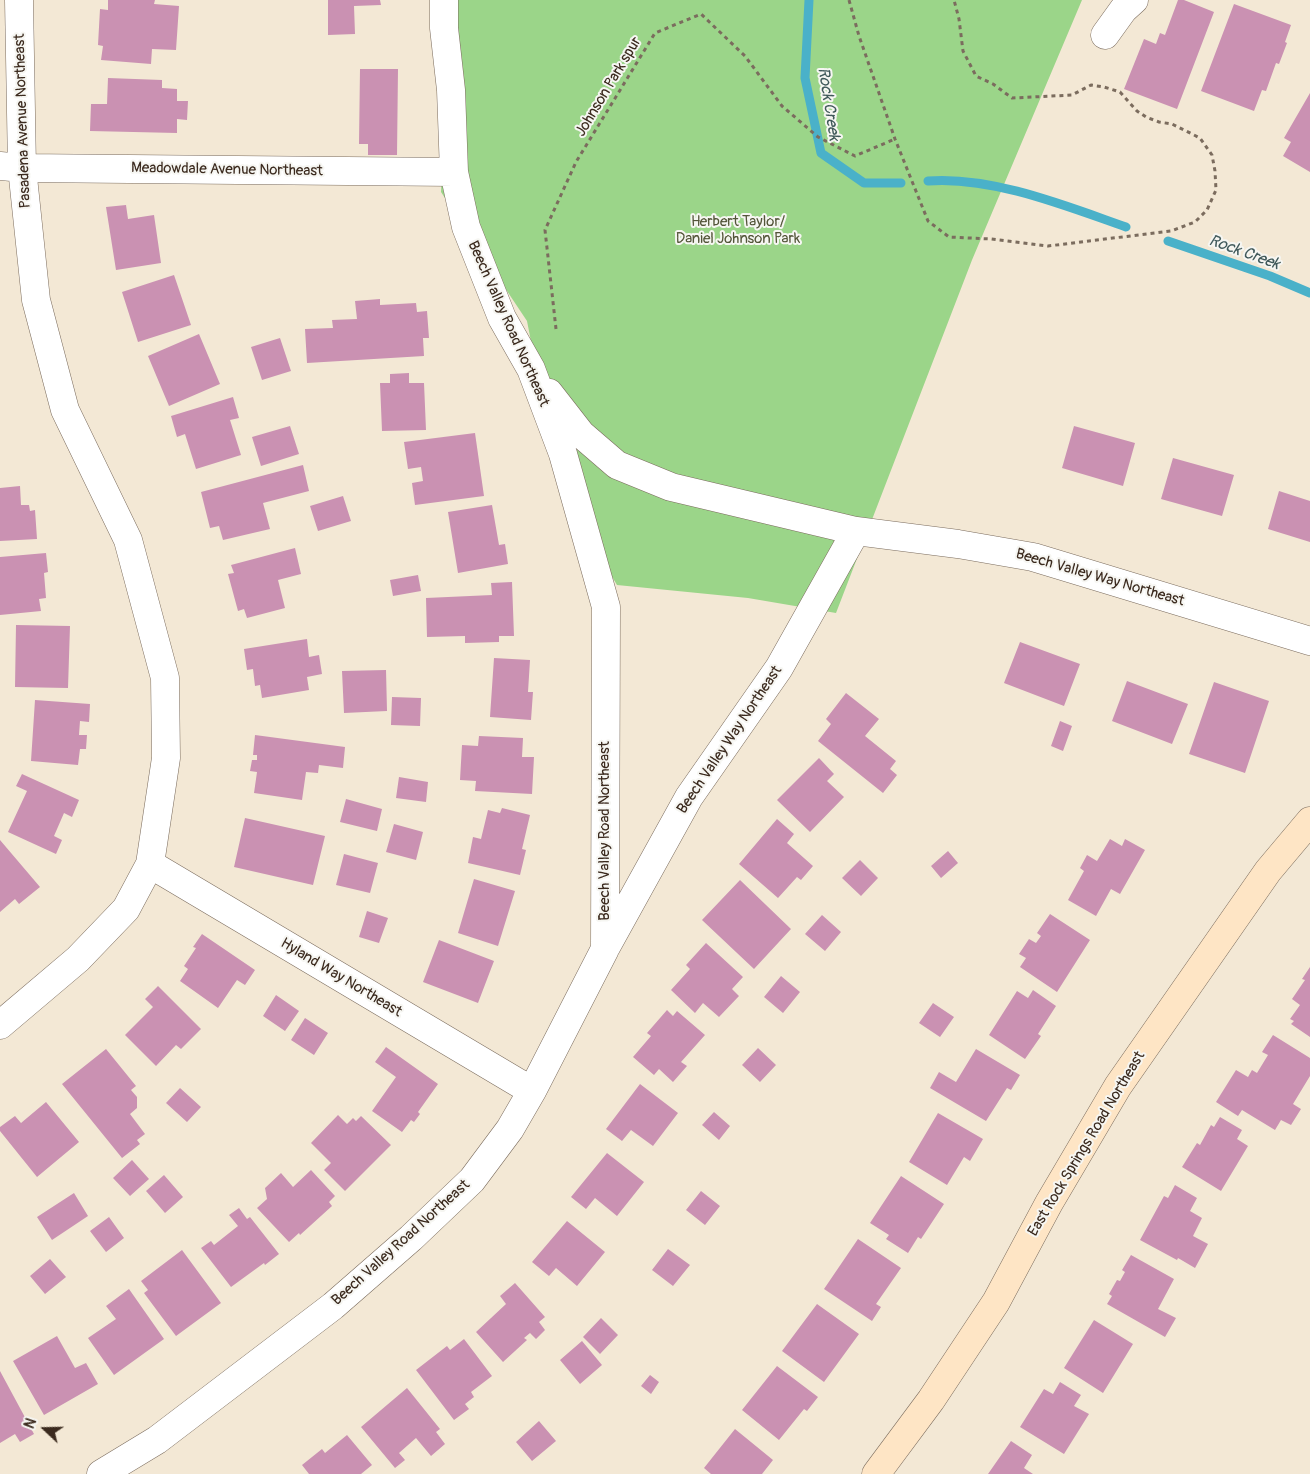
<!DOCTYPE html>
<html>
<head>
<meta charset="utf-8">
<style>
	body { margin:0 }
	#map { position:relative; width:1310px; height:1474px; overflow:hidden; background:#f3e8d5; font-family:Pangolin,sans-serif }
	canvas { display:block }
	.north { position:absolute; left:20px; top:1404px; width:50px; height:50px; -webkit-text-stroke:4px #f6f6f2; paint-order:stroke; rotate:291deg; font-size:14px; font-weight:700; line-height:20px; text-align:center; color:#3b2a1e }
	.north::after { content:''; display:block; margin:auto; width:18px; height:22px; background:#3b2a1e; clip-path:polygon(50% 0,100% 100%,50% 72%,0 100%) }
</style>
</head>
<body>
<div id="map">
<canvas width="1310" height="1474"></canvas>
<div class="north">N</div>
</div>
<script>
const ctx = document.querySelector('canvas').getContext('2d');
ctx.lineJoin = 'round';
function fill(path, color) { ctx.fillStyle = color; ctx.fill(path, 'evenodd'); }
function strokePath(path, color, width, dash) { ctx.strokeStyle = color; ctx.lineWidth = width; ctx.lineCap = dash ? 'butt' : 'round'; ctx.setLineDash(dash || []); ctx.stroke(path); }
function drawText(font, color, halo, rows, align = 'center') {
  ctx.font = font + ' Pangolin,sans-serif'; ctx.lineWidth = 4; ctx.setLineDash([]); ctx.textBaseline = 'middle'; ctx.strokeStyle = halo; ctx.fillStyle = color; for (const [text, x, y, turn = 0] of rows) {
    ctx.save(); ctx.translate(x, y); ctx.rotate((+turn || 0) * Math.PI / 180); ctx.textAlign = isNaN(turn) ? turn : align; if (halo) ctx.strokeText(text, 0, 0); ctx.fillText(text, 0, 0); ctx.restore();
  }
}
fill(new Path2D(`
	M450 0H1082L972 260 836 613 748 598 617 585 560 489 527 321 441 192Z`), '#9bd589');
strokePath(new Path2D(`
	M809 0 805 78 821 153 864 183H901
	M928 181C992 176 1066 206 1126 227
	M1168 241 1270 276 1310 293`), '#4ab1c9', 9);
fill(new Path2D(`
	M108 0H155L154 4 179 6 176 50 152 49 151 64 101 60 103 46 98 45 100 9 108 10Z
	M328 0H380L381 5 354 6 355 34 328 35Z
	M1178 0H1184L1214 12 1177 109 1124 89 1144 39 1156 44 1160 33 1165 35Z
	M1234 4 1291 25 1285 42 1287 43 1279 64 1276 63 1266 91 1262 90 1254 111 1201 91Z
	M360 69H398L397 155H368V144H359Z
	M108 78 162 80V88L177 89V101H188L187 120 177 119V133L90 131 91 104H107Z
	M1310 93V172L1283 156 1291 142 1284 138Z
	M126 205 128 219 154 215 161 263 116 270 106 207Z
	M174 275 191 325 138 342 122 292Z
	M380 299V305L416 303 417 312 427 311 429 338H423L424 356 307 363 305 329 333 328 332 320 357 319 355 301Z
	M199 334 220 384 169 406 148 356Z
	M280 338 291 371 262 380 251 347Z
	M409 373V383H424L426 430 382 431 380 383H390V374Z
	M233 397 239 418 230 420 241 455 196 469 185 434 177 437 171 416Z
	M290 426 299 454 261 466 252 437Z
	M1074 426 1135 443 1123 486 1062 468Z
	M475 433 484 496 415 505 412 483 423 481 421 467 408 469 404 442Z
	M1173 458 1234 475 1222 516 1161 499Z
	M303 465 309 491 263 503 270 529 223 540 219 526 210 528 201 492Z
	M20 486 21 505H29L30 511 35 510 37 539 0 541V488Z
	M1279 491 1310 501V542L1268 529Z
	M343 496 351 521 318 531 310 506Z
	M492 505 499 545 505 544 508 564 458 573 448 512Z
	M295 548 301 574 278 580 285 608 247 618 244 609 238 611 228 574 234 573 231 565Z
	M46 553 48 572 44 573 46 598 39 599 41 611 0 615V557Z
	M418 575 421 591 393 596 390 580Z
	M512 582 514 636H499V642L465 643V636L427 637 426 598 492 595 491 583Z
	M16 625 70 626 68 688 15 687Z
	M307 639 309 657 319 655 322 674 307 677 309 690 262 698 260 685 255 686 253 669 247 670 244 649Z
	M1020 642 1080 664 1064 706 1004 683Z
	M494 658 530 660 528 692H533L531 720 490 717Z
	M386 670 387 711 344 713 342 671Z
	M1127 681 1188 704 1172 744 1112 721Z
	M1214 682 1269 701 1245 773 1189 754Z
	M846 693 879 719 865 736 896 761 890 769 897 775 883 793 818 741 831 724 826 719Z
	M392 697 421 698 420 726 391 725Z
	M35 700 90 704 89 722 80 721 79 735H87L86 749H80L78 765 31 761Z
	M1060 721 1072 726 1063 751 1051 746Z
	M255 735 345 747 343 768 319 765 318 773 306 772 302 800 254 793 257 772 250 771 252 760H257V755H253Z
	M479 736 523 738 522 757H534L532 794 475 791 476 781 460 780 462 745 478 746Z
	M819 758 834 774 827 781 844 797 810 832 777 800Z
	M22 774 79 800 72 817 64 813 54 836 62 840 56 854 8 832 27 791 16 786Z
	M399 777 428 782 426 802 396 798Z
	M346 799 382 809 377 831 340 822Z
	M502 808 530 815 522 849 526 850 520 875 468 863 473 837 481 839 488 810 500 813Z
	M245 818 325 836 313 885 234 867Z
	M777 819 794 834 787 843 813 866 801 880 797 877 778 898 739 864Z
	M394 824 423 832 416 860 386 852Z
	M1110 839 1122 846 1125 839 1145 850 1120 894 1111 889 1096 916 1068 900 1084 871 1080 868 1087 855 1097 861Z
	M0 840 40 887 19 904 15 899 0 912Z
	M948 851 958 863 941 878 931 866Z
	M344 854 378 863 370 893 336 885Z
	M860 860 878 878 861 896 842 878Z
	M474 879 515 891 498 946 458 933Z
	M740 880 791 929 754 969 702 920Z
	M367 911 388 918 379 943 359 937Z
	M1050 914 1090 940 1057 992 1020 967 1026 958 1019 954 1029 939 1036 943 1041 936 1037 933Z
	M822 915 841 932 825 951 805 934Z
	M202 934 255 970 245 985 237 980 218 1008 180 981 188 969 184 966 196 948 193 947Z
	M439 940 494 961 478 1003 423 982Z
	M706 943 743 977 732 989 739 996 719 1017 703 1003 695 1013 671 990 690 969 686 965Z
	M1310 967V1037L1291 1024 1294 1021 1290 1019 1300 1005 1292 999 1305 980 1302 979Z
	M781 976 800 992 783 1013 764 997Z
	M158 986 201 1029 181 1049 176 1045 156 1066 125 1035 153 1007 145 999Z
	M1033 990 1056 1006 1038 1034 1041 1036 1025 1059 989 1035 1017 991 1028 998Z
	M276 995 299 1011 285 1031 263 1016Z
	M933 1003 954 1017 940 1037 919 1023Z
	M667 1010 673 1016 677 1011 705 1035 681 1062 687 1066 673 1082 659 1069 654 1075 633 1057 651 1036 647 1033Z
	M305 1018 328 1033 314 1055 291 1040Z
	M1273 1035 1310 1058V1076L1293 1104 1301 1109 1291 1125 1281 1120 1275 1130 1242 1110 1238 1116 1216 1102 1236 1070 1248 1077 1252 1070 1257 1073 1268 1055 1262 1052Z
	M386 1047 438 1084 418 1112 420 1114 414 1122 411 1120 402 1132 372 1111 396 1077 375 1062Z
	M758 1048 776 1065 760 1082 742 1065Z
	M106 1049 136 1086 131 1090 137 1097V1108L130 1114 145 1134 137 1140 140 1144 122 1158 62 1084Z
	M976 1049 1020 1075 1011 1090 1007 1088 986 1121 930 1088 939 1072 956 1082Z
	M640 1084 678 1113 653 1146 631 1130 622 1141 606 1129Z
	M180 1088 201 1107 187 1122 166 1103Z
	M46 1102 79 1142 37 1177 0 1131V1127L15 1116 21 1123Z
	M714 1112 730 1126 719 1140 702 1125Z
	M938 1113 983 1139 970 1161 964 1157 947 1185 909 1162Z
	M338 1115 347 1124 353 1118 356 1121 361 1116 391 1145 345 1191 324 1170 331 1163 311 1143Z
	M1220 1117 1242 1130 1237 1139 1248 1146 1221 1191 1182 1167 1197 1143 1200 1145 1211 1125 1214 1127Z
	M607 1153 644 1182 617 1216 595 1198 586 1209 571 1197Z
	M132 1160 149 1179 130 1196 113 1178Z
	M311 1170 335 1196 329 1202 332 1206 300 1235 299 1233 289 1242 257 1208 267 1199 265 1188 281 1173 293 1187Z
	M164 1175 183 1197 165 1213 146 1191Z
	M901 1176 944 1204 921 1239 918 1237 908 1253 886 1239 889 1235 870 1223Z
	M1175 1185 1197 1198 1190 1211 1202 1218 1193 1236 1208 1244 1195 1268 1178 1258 1177 1260 1140 1240 1164 1196 1168 1198Z
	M701 1191 720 1206 705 1225 686 1210Z
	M74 1193 88 1216 52 1240 37 1217Z
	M239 1208 247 1219 250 1217 279 1254 265 1265 264 1263 231 1287 201 1248 211 1241 214 1245 238 1226 229 1215Z
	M109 1217 124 1238 106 1252 90 1231Z
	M567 1221 605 1252 577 1286 556 1268 549 1276 532 1262Z
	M858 1239 901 1268 876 1304 881 1307 872 1321 824 1289Z
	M668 1249 690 1265 673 1286 652 1270Z
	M182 1250 221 1303 176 1336 144 1293 148 1290 141 1281Z
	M1131 1255 1174 1279 1158 1309 1176 1318 1165 1337 1107 1304 1112 1296 1109 1294 1117 1280 1120 1281 1125 1272 1122 1270Z
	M50 1259 66 1277 45 1294 30 1276Z
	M515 1283 545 1317 539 1322 545 1330 536 1339 530 1333 524 1338 527 1340 503 1362 476 1332 506 1304 500 1296Z
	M129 1289 164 1339 114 1375 88 1338 116 1319 106 1306Z
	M817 1304 859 1334 824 1382 782 1351Z
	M601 1318 618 1335 600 1354 583 1337Z
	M1094 1320 1133 1344 1103 1393 1064 1368Z
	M57 1336 75 1368 86 1363 98 1384 44 1415 13 1361Z
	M464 1339 492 1376 471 1392 474 1397 465 1404 469 1409 454 1420 416 1370 447 1346 450 1350Z
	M582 1341 602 1365 580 1384 560 1360Z
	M777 1366 818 1397 807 1411 804 1409 779 1440 742 1410Z
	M0 1371 34 1434 20 1442 15 1434 0 1443Z
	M650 1375 659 1382 651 1394 641 1386Z
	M1060 1382 1081 1395 1074 1406 1089 1414 1064 1454 1020 1427 1044 1389 1053 1394Z
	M407 1388 440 1429 436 1432 445 1444 431 1456 416 1438 399 1453 405 1460 395 1468 361 1427Z
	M539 1421 556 1441 532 1461 516 1442Z
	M735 1429 773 1460 762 1474H711L704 1468Z
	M347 1435 372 1465 361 1474H309L302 1465 322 1449 325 1453Z
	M1011 1441 1032 1455 1024 1468 1033 1474H988Z`), '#ca91b2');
const street = new Path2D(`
	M1105 35 1123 10 1134 0
	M0 166 22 168 454 172
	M549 393 581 434 617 465 671 487 856 531
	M150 864 532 1091
	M606 947 689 797 779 668 856 531 958 544 1033 557 1310 641
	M0 1025 78 959 126 909 150 864 166 758 165 678 128 540 65 410 36 300 22 168 19 0
	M101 1474 157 1440 333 1306 411 1238 472 1180 510 1129 532 1091 605 949 606 607 563 454 531 369 502 318 466 227 454 172 451 90 444 28V0`);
const secondary = new Path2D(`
	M876 1474 931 1400 996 1302 1049 1203 1118 1086 1268 871 1310 821`);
strokePath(street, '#7b6c5e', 29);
strokePath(secondary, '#7b6c5e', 29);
strokePath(new Path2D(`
	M849 0 859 36 895 139 928 221 949 237 991 239 1048 246 1171 231 1195 222 1207 210 1216 190 1215 171 1212 155 1200 138 1172 124 1159 122 1146 117 1137 111 1120 92 1104 87 1091 85 1072 95 1012 98 993 84 976 76 963 51 959 19 954 0
	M556 329 545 230 576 162 655 33 701 14 745 56 782 106 818 137 855 156 895 139`), '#7b6c5e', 3, [4, 4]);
strokePath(street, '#fff', 28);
strokePath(secondary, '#fee5c5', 28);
drawText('15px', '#3b2a1e', '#f6f6f2', [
	["Johnson Park spur",609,87,-59],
	["Pasadena Avenue Northeast",23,121,-92],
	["Meadowdale Avenue Northeast",227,170,1],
	["Beech Valley Road Northeast",508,324,66],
	["Beech Valley Way Northeast",1100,578,16],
	["Beech Valley Way Northeast",730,740,-56],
	["Beech Valley Road Northeast",605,831,-90],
	["Hyland Way Northeast",341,978,31],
	["East Rock Springs Road Northeast",1087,1144,-59],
	["Beech Valley Road Northeast",401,1243,-42]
]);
drawText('15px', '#535539', '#f6f6f2', [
	["Herbert Taylor/",738,222],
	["Daniel Johnson Park",738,239]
]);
drawText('italic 16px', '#40595a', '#f6f6f2', [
	["Rock Creek",828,104,81],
	["Rock Creek",1244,253,20]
]);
</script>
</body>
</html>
